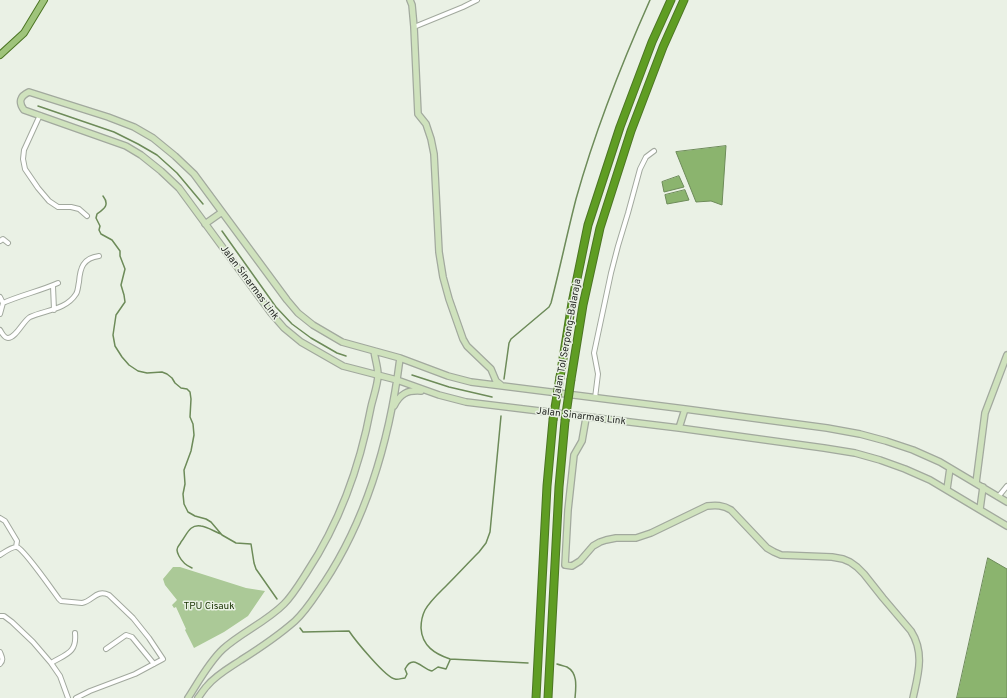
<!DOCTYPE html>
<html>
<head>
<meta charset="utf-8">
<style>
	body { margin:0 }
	canvas { display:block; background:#eaf1e5 }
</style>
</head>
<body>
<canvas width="1007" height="698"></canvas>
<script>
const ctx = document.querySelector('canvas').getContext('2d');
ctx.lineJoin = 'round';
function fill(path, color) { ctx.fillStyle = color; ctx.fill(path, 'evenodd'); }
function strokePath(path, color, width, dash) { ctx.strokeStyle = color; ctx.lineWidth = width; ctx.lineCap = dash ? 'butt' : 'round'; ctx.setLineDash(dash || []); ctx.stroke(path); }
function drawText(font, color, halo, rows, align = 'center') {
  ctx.font = font + ' Overpass,sans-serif'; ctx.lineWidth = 3; ctx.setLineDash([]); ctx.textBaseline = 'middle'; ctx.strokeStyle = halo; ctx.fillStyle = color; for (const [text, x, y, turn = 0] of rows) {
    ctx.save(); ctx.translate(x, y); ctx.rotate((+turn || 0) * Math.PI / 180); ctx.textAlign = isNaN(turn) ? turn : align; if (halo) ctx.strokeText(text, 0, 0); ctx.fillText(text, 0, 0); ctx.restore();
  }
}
fill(new Path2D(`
	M173 567H180L246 588 265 591 248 616 224 632 194 648 185 630 186 629 176 607 174 608 172 605 177 600 165 585 163 579Z`), '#abc997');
const water = new Path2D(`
	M726 146 722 205 711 201 696 202 676 152Z
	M679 176 684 187 664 192 662 182Z
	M685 190 689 200 667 204 665 195Z
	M988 558 1007 569V698H957Z`);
fill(water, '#8bb46e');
strokePath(water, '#6d8b59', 1);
strokePath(new Path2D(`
	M38 106 114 132 138 144 157 155 177 173 203 204
	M103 196C110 205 104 209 97 214L96 218 100 226 99 230 101 234 112 240 120 251V256L125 269 121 285 124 295 125 302 116 315 113 335 115 346 122 357 129 365 138 371 147 373 162 372 167 374 172 378 175 383 181 388 187 389 190 392 191 399 190 417 193 424 194 435 191 451 184 470 185 484 183 494 184 504 188 512 195 516 206 519 211 522 222 535 236 543 251 544 254 563 256 569 277 599
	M222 231 276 307 292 324 311 338 337 353 346 356
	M412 375 449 387 492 397
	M504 379 509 343 511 339 549 307 551 303C560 268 567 234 576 199 595 131 621 65 650 0
	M501 416 490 532 486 543 479 552C468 563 458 574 447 585 439 593 430 601 425 610 422 616 421 622 421 628 422 646 435 654 450 659L528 663
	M192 568C185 565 182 562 179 556 178 554 177 551 177 550 177 546 180 545 181 542 187 535 189 524 201 526 208 527 215 532 221 534
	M300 628 303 632 349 631C355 640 386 678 395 679 398 680 402 678 405 678L407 674 405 669C413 653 422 669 432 671L438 667 446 669 450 660
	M557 664C560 665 564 666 567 667 578 673 576 687 575 698`), '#6d8b59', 1.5);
const street = new Path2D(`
	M414 27 463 7 477 0
	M40 115 24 150 23 159 25 169 38 188 49 201 58 207H71L79 209 87 216
	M0 241 3 239 8 243
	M53 286 54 310
	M0 297 3 303 0 314
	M3 303C21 295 40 291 58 283
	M0 330C2 333 4 338 8 338 16 338 23 321 30 317 45 310 66 310 76 294 78 291 78 286 79 282 80 268 83 258 99 256
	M595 398 598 374 594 353 611 273 618 246 628 213 640 169 646 157 654 151
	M998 497 1007 486
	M0 518 5 521 17 541 16 547
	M0 555C3 553 13 546 17 547 24 549 53 591 59 599L61 601 82 603C93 601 96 589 109 595L133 618 149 638 163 659 135 674 90 691 76 698
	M0 616H4L12 622 33 642 51 663 60 676 68 698
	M106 649 126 635 132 637 154 664
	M0 652C2 657 4 660 0 664
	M51 663C66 654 77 653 75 633`);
const secondary = new Path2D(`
	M410 0 412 5 414 27 418 114 426 124 431 139 434 154 439 252 443 277 449 299 463 339 467 346 491 369 496 381 501 385
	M205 224 222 212
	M394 406C400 394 407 390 421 391
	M586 418 582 441 574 455 568 510 565 565 572 566 580 561 593 546 600 542 606 540 616 538H636L651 533 707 506C716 505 723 505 731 510L767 548 774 552 781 555 832 557 843 559 850 562 857 567 864 574 883 598 911 631C925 653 918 675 913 698
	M679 428 685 409
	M976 483 985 413 1007 355
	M947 489 950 468
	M1007 502 940 462 913 450 886 441 860 434 827 428 685 409 471 382 448 376 400 358 342 342 313 325 298 313 287 300 194 174 175 156 153 138 134 127 108 117 29 92C20 96 18 102 24 110L126 146 141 155 161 171 179 188 271 313 284 328 301 342 343 366 397 380 439 395 466 402 679 428 824 448 855 453 880 460 905 469 930 480 1007 526
	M980 509 983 487
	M188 698C199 681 209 662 223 649 242 632 266 622 284 604 293 595 300 583 307 572 340 522 360 466 371 407 373 398 378 384 378 375 378 367 375 359 374 351
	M198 698C201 694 204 689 207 686 216 675 229 668 241 660 260 648 278 636 295 621 307 610 315 596 324 583 369 515 390 437 400 358`);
const primary = new Path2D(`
	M0 55 24 33 44 0`);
const highway = new Path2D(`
	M560 377 572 303 588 225 620 127 652 42 671 0
	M571 379 583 305 600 228 631 131 663 47 684 0
	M536 698 547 486 553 420
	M548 698 559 487 565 421`);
strokePath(street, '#a2a99e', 6);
strokePath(secondary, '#a2a99e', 8);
strokePath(primary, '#4c7524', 8);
strokePath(highway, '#4c7524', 9);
strokePath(street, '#fff', 4);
strokePath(secondary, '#cfe2bd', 5.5);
strokePath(primary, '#9fc47b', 6);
strokePath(highway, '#5f9d23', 7);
const highwayBridge = new Path2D(`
	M553 420 560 377
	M565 421 571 379`);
strokePath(highwayBridge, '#4c7524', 9, []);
strokePath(highwayBridge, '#5f9d23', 7);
drawText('10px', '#282b27', '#eaf1e5', [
	["Jalan Sinarmas Link",249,283,53],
	["Jalan Tol Serpong–Balaraja",568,339,-80],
	["Jalan Sinarmas Link",581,417,7]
]);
drawText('10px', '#173100', '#eaf1e5', [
	["TPU Cisauk",209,607]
]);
</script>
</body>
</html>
